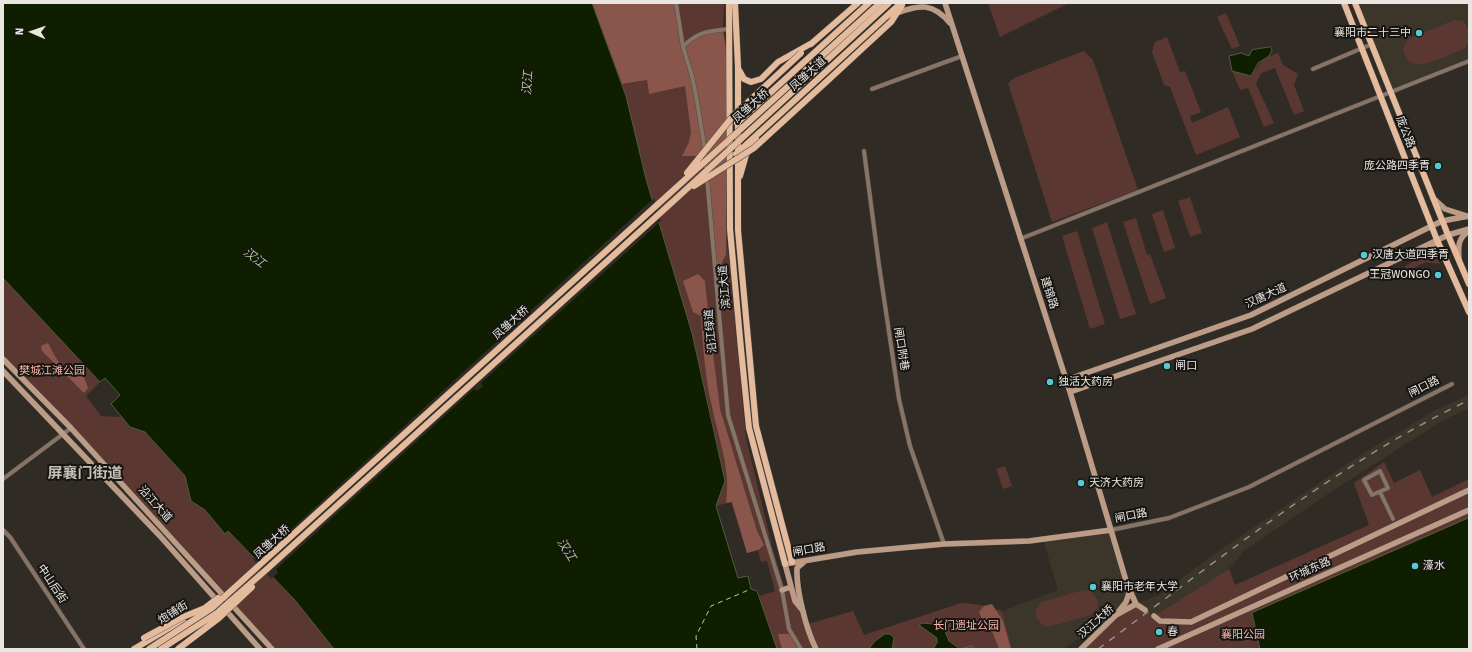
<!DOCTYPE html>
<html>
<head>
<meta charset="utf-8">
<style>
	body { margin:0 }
	#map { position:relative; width:1472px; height:652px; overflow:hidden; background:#302c25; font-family:"Fira Sans",sans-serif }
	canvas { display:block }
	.frame { position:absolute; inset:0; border:4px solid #e9e6e2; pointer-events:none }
	.north { position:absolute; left:12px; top:12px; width:40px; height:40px; -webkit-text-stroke:3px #161512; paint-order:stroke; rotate:272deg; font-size:11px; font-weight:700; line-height:16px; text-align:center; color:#e9e6e2 }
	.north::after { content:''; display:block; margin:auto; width:14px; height:18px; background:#e9e6e2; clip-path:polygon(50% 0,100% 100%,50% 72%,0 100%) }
</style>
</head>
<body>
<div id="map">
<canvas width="1472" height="652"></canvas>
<div class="frame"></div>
<div class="north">N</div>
</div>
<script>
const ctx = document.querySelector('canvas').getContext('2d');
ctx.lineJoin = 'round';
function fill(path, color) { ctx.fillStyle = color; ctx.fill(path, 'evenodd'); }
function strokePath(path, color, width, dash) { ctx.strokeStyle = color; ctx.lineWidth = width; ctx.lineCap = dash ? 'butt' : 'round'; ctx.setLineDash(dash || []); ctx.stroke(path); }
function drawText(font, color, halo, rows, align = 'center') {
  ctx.font = font + ' "Fira Sans","Noto Sans SC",sans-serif'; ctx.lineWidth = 4; ctx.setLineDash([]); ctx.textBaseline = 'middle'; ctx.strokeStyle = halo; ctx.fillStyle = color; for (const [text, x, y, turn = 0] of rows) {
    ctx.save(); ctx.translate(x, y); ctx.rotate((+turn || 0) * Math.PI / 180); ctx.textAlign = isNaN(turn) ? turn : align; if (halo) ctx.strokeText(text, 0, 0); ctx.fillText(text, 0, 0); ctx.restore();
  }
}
fill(new Path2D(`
	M1360 3H1469V61L1391 92 1358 4Z
	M1469 395V408L1440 422 1337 488 1245 550 1229 569 1154 616 1136 604 1159 595 1223 548 1362 454 1434 411Z
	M1111 530 1130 591 1116 615 1063 649H1012L1002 611 1058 590 1043 539Z`), '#3c3529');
fill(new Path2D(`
	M676 3H724L723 29 728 58 727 241 746 438 772 546 785 589 791 587 808 624 853 611 864 635 961 603 982 605 1002 611 1012 649H777L759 596 775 591 767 561 761 562 758 550 747 553 731 502 716 506 725 481 706 393 692 333 646 179 622 84 647 80 649 94Z
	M988 3H1069L1000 37Z
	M1226 13 1240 46 1232 49 1217 17Z
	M1454 20 1463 21C1470 28 1472 42 1465 48 1447 55 1408 80 1403 49L1408 39Z
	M1167 37 1180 72 1185 71 1201 112 1190 116 1192 123 1228 107 1240 137 1196 155 1170 87 1164 85 1152 52 1155 42Z
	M1084 51 1093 60 1138 190 1052 222 1008 83 1014 78Z
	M1278 53 1283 65 1298 74 1294 85 1304 111 1294 115 1275 68 1261 73 1256 84 1274 123 1264 127 1248 88 1240 90 1232 71 1251 76C1262 62 1260 59 1278 53Z
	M1190 197 1202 233 1190 237 1178 201Z
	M1163 210 1175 248 1164 252 1152 214Z
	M1136 218 1147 255 1150 254 1166 298 1150 304 1123 222Z
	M1107 222 1136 314 1120 319 1092 228Z
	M1077 231 1105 324 1090 329 1062 236Z
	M1434 251 1440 264 1426 262 1408 271 1405 266Z
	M3 278 100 382 86 396 101 416 122 417 130 427 145 432 185 476 191 501 205 510 225 534 228 531 294 599 334 649H271L3 359Z
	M1384 462 1394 483 1420 470 1432 497 1469 479V518L1252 613 1260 649H1081L1116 615 1136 604 1154 616 1229 569 1235 585 1369 525 1354 483Z
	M1005 466 1012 486 1003 489 996 469Z
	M1083 590 1091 591 1098 601 1097 609 1091 615 1048 627C1035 622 1031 611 1042 602Z`), '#5a3831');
fill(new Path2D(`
	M592 3H676L682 43 692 37 723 29 726 51V254L716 276 705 156H682L689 142 691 132 685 86 649 94 647 80 622 84Z
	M698 274 705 281 710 330 720 409 757 531 764 545 758 550 747 553 732 502 726 503C731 469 719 440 712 407 705 377 703 347 701 316L693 312 683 281Z
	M48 343C58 363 61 369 83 374L88 388 84 393 42 351 41 346Z
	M992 604 1003 621 1011 649H999L993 633 986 629 979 612 984 606Z
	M778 634H790L798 649H782Z`), '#8a564b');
const water = new Path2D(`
	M3 3H592L626 96 646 179 692 333 725 481 716 506 738 578 748 576 751 589 757 591 777 649H334L294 599 228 531 225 534 205 510 191 501 185 476 145 432 130 427 111 404 120 395 105 378 100 382 3 278Z
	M1271 47 1272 50 1269 56 1258 63 1251 76 1232 71 1229 56 1241 53 1249 56 1252 50Z
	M1469 518V649H1260L1252 613Z
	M933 618 941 621 949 641 960 649H933L937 643V638L919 625 922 623 933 624 936 621Z
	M885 634H890L894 638 892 649H869L874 642Z`);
fill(water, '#101e00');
strokePath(water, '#515a44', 1);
fill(new Path2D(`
	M654 198 661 221 481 383 483 386 477 391 474 389 276 569 278 573 271 579 255 562 253 558 260 552 263 555Z`), '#302c25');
strokePath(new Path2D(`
	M941 649H954
	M961 649 971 646 975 649`), '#515a44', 1.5);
strokePath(new Path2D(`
	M697 649 696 636 711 606 751 589`), '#afd18a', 1, [5, 4]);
const street = new Path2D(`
	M676 3 683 47 692 76 697 101 704 144 728 415 782 590 789 629 801 649
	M683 47C697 32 709 31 729 29
	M1313 69 1372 44
	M872 89 962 56
	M864 151 879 265 899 399 910 446 944 544
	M1020 239 1469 61
	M1380 471 1388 488 1372 495 1364 480Z
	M3 479 71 428
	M1380 492 1393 519
	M3 530 10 537 84 649
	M1111 530 1169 518 1249 487 1452 384`);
const secondary = new Path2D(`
	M945 3 1070 392 1127 584 1136 604
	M897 13C920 4 933 3 950 23
	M1433 198 1445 209 1467 216
	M1427 246H1435L1443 254
	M1459 259C1458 246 1458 238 1469 231
	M3 359 71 428 272 649
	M3 371 160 536 260 649
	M1066 380 1251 315 1442 221 1469 216
	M1070 392 1252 329 1448 235 1469 229
	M804 562 797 568C796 590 806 629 816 649
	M782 590 791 587
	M803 611 795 601 785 564 857 552 944 544 1029 541 1111 530
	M1119 611 1126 602 1129 593
	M1154 616 1160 621 1191 622 1469 490
	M1081 649 1116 615 1136 604 1145 610
	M1158 649 1469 510`);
const primary = new Path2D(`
	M729 3 730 229 741 349 749 428 785 564
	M735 3 738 67V230L756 426 792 562
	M1344 3 1437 240 1469 312
	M1355 3 1448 235 1469 284
	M811 44 858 3
	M739 70 744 79 751 82 761 79 778 62 812 43
	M825 83 891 22 902 5
	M737 123 869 3
	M736 154 901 3
	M740 176 746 155 756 139
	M134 649 183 620`);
strokePath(street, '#4e4a43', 5);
strokePath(secondary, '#4e4a43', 6);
strokePath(primary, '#4e4a43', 7);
strokePath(street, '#887466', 4);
strokePath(secondary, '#bc9c86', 5.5);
strokePath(primary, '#e5bb9e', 6);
strokePath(new Path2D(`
	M1098 649C1217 561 1335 465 1469 400`), '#928f89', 1.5, [7, 7]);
const primaryBridge = new Path2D(`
	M687 173 733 116 801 53
	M694 186 754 148 825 83
	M144 638 183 617 205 608 218 598
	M149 649 212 608 880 3
	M161 649 217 613 267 569 679 196 889 3
	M178 649 219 618 252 587`);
strokePath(primaryBridge, '#4e4a43', 7, []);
strokePath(primaryBridge, '#e5bb9e', 6);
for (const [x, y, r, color] of [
	[1419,33,4,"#51ccd4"],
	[1438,166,4,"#51ccd4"],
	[1364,255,4,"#51ccd4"],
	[1438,275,4,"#51ccd4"],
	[1167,366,4,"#51ccd4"],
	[1050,382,4,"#51ccd4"],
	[1081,483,4,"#51ccd4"],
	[1415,566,4,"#51ccd4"],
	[1093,587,4,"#51ccd4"],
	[1159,632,4,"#51ccd4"]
]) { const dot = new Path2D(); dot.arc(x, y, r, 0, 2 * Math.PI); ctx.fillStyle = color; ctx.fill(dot); strokePath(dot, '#161512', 1.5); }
drawText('11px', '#e9e6e2', '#161512', [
	["襄阳市二十三中",1411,33,"right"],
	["庞公路四季青",1430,166,"right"],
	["汉唐大道四季青",1372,255],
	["王冠WONGO",1430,275,"right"],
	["闸口",1175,366],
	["独活大药房",1058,382],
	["天济大药房",1089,483],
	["濠水",1423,566],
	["襄阳市老年大学",1101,587],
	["春",1167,632]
], 'left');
drawText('11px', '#e9e6e2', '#161512', [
	["凤雏大道",808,74,-42],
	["凤雏大桥",751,106,-42],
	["庞公路",1405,132,68],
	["滨江大道",725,287,-95],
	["建锦路",1049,293,72],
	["汉唐大道",1266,296,-25],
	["凤雏大桥",511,323,-42],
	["沿江绿道",711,331,-95],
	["闸口附巷",901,349,81],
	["闸口路",1424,387,-27],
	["沿江大道",155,504,48],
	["闸口路",1131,516,-11],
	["凤雏大桥",272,542,-42],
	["闸口路",809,550,-10],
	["环城东路",1310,570,-24],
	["中山后街",52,584,56],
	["炮铺街",173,613,-32],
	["汉江大桥",1096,622,-42]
]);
drawText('11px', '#f9b5a6', '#161512', [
	["樊城江滩公园",52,371],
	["长门遗址公园",966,626],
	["襄阳公园",1243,635]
]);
drawText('italic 12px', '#afd18a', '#161512', [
	["汉江",528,83,-86],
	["汉江",254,258,37],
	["汉江",566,550,58]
]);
drawText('bold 15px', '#c4bfb7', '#161512', [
	["屏襄门街道",85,474]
]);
</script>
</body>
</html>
